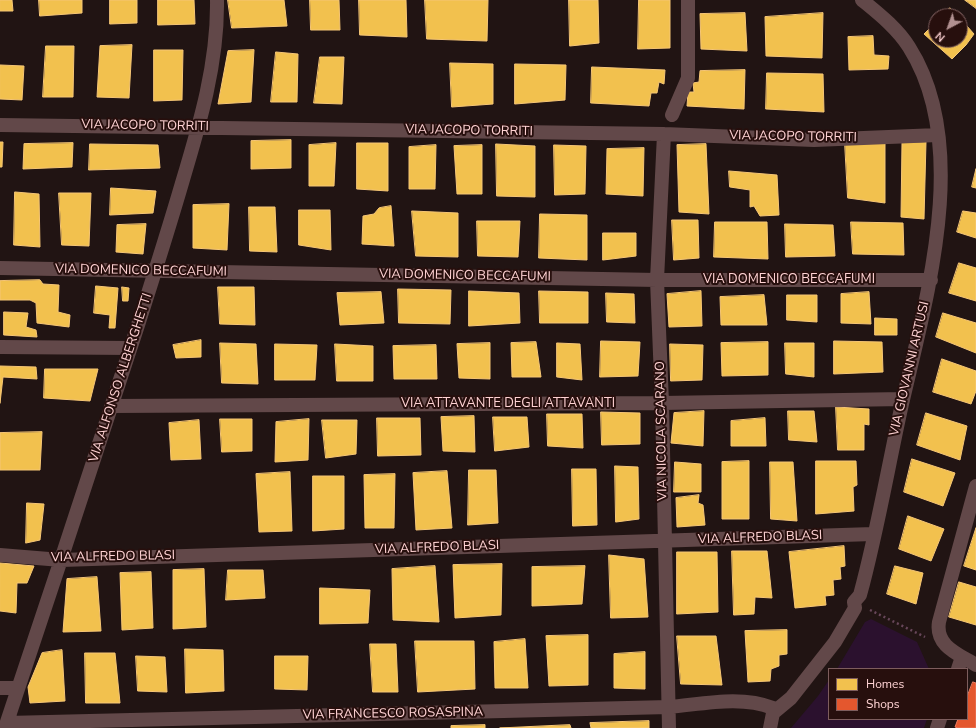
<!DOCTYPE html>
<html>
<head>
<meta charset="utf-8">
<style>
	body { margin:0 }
	#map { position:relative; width:976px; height:728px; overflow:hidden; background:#211413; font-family:"Nunito Sans",sans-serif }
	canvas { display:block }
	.legend { position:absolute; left:828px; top:668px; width:140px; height:52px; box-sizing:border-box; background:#270f0d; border:1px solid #7d5d5d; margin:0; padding:5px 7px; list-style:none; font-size:12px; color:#ffd3d4 }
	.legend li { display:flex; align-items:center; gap:8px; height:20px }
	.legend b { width:20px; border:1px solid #7d5d5d }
	.north { position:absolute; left:928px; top:8px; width:40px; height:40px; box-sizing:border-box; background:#270f0d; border:1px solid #7d5d5d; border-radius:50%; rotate:221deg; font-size:11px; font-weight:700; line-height:16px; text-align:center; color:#ffd3d4 }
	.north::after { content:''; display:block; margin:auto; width:14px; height:18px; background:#b19090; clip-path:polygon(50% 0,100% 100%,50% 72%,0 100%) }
</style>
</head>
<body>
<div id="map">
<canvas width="976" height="728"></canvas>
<ul class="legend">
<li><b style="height:11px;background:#f2c14e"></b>Homes</li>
<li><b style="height:11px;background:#e4572e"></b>Shops</li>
</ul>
<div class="north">N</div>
</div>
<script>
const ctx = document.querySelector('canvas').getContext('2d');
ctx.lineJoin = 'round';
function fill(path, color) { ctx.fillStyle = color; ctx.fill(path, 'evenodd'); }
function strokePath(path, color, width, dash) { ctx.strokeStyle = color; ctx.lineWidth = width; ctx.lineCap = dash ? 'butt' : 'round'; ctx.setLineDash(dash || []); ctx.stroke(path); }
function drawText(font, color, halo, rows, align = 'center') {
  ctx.font = font + ' "Nunito Sans",sans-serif'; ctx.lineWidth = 4; ctx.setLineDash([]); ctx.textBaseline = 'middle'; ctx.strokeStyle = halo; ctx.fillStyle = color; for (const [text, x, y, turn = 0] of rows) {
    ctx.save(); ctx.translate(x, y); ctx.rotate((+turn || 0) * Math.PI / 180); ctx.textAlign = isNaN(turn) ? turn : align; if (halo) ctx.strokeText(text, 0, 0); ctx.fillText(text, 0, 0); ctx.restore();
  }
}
fill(new Path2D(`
	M871 619 917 642 929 669H837L865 622Z
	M829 680V719H927L924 728H791L818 696Z`), '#2b112e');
const homes = new Path2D(`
	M0 0H12L13 11H0Z
	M39 0H82V13L40 16Z
	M110 0H137V23L110 24Z
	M158 0H194L195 24 158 25Z
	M228 0H284L287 26 232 28Z
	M310 0H339L340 30H311Z
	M359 0H406L407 37 360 35Z
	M425 0H488L487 41 427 39Z
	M569 0H598L599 43 570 46Z
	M639 0H670V48L638 49Z
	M965 0H976V8Z
	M950 8 958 16H942Z
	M745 13 747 51 701 49 700 14Z
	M823 13 822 58 766 56 765 17Z
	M960 18 974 34 966 45 952 59 924 34 936 22V40H960Z
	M873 36 874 55 889 56 888 69 849 70 848 37Z
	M132 45 129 98 97 97 100 46Z
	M46 46H74L73 97H43Z
	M154 50H183L182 100 154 101Z
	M254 50 251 102 218 104 228 51Z
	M276 52 298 54 297 102H271Z
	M320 57H344L342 104 314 103Z
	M450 63 493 64V104L452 107Z
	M515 64 566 65 565 100 515 104Z
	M0 65 24 66 22 100 0 99Z
	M592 67 665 70 664 84 659 82 657 93H651L649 106 591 103Z
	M745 70 744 109 687 106 688 92H694L693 83 699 82 700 71Z
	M767 73 823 74 824 112 766 109Z
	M291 140V168L251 169V141Z
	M0 142H3L2 167H0Z
	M926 142 924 219 901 217 902 143Z
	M73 143 72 167 23 169 24 144Z
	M336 143 334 186H309V145Z
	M357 143H388V191L357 189Z
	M845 143H885V203L848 198Z
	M90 144 158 145 160 168 89 170Z
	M496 144 535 146V197L497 196Z
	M706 144 709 214 679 212 677 145Z
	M436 145 435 189H409V147Z
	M482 145V194H457L454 146Z
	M554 145 586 146 585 194 555 195Z
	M644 148 643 196 606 194 607 149Z
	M976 169V188L972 187Z
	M729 171 777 175 779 215 760 216 754 206 750 207V190L730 187Z
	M111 188 156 191 153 213 110 215Z
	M15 192 39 194 40 247 14 245Z
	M59 193H91L89 246 62 245Z
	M229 204 227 250 193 248V205Z
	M391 206 394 246 362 244 363 216 374 214 379 208Z
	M249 207H275L277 252 250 251Z
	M299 210H330L331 250 299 245Z
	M412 211 458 213V257L416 256Z
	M963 211 976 213V238L957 232Z
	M540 214 587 215V260L539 258Z
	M672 220H698L699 258 674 260Z
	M477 221H520L518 257 478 256Z
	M715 222H767L768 259 714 257Z
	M851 222 903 223 904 255 853 254Z
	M146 224 143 254 116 252 117 225Z
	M785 224 833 225 835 256 786 257Z
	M603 233H636V256L603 260Z
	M959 263 976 268V301L949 293Z
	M40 280 43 284 59 285 58 312 70 315 69 327 37 323 36 303 30 300H0V281Z
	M96 286 118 288 115 328H109L110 315 94 313Z
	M122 287 129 288 128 301H123Z
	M218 287H254L255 325 220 324Z
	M398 289 451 290 450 324 399 323Z
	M469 291 519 293 520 323 469 326Z
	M539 291 588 292V323H540Z
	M701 291 702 326 669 327 667 294Z
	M381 292 384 323 340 325 337 293Z
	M869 292 871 324 841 323V294Z
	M606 293 634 294 635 323 607 322Z
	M764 295 767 325H721L720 297Z
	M787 295H817V322L787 320Z
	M4 312 28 313 26 327 36 330 37 337 4 335Z
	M943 313 976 323V353L936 337Z
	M875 318 897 319V335H875Z
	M201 340V357L176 358 173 345Z
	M601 341 640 342 638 376 600 377Z
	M834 341 882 342 883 372 834 374Z
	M536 342 541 377H512L511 343Z
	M768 342V375L722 376 721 343Z
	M220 343 256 344 258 384 222 383Z
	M490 343V379L459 378 457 344Z
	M557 343 580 344 582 380 557 377Z
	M785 343H814V377L786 374Z
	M275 344 317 345 315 380H275Z
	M335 344 373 346V381H337Z
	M670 344 703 345 702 380 671 381Z
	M436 345 437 379H394L393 346Z
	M942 359 976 371V391L971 404 933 392Z
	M0 366 36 367 37 379 3 377 0 403Z
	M45 369H98L90 401 44 398Z
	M836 407 869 409V425L864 424V450H838Z
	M704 411 703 446 671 443 674 413Z
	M788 411H814L817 442 789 440Z
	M601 412 640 413V444L602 445Z
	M926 413 967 426 960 460 917 445Z
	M547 414H582L583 448 548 446Z
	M474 416 475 452 443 451 441 417Z
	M493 417H527L529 447 495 451Z
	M377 418H420L421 455 378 456Z
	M765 418 766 446H731V421Z
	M220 419H252V451L222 452Z
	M309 419 308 460 275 462 276 422Z
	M199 420 201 459 171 460 169 423Z
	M322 420H357L356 454 326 458Z
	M42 432 40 470H0V433Z
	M912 459 955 473 943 506 904 492Z
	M749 461V519H722V462Z
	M816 461H856L857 485 853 487 854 511 816 514Z
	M675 462 701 464V492H674Z
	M770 462H793L797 521 771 519Z
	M615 466 638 467 639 519 616 522Z
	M572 469H596L597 525 573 526Z
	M469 470H496L498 523 468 525Z
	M447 471 452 528 416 530 413 473Z
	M290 472 292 531 259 532 256 474Z
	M395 474 394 528H365L364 475Z
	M313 476H344V529L313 531Z
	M699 495 698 503 703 505 705 525 677 527 676 498Z
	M27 503 44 504 40 540 26 543Z
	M908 516 944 529 931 561 899 549Z
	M976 528V570L964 566Z
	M844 546 845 566 840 567 841 579 833 580 834 595 825 596 826 605 795 608 789 552Z
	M732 551H767L772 598 755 597 754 614 734 615Z
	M677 552H717L718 612 677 614Z
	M609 555 644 559 648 617 611 618Z
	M0 563 34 566 27 583H17L16 613 0 611Z
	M502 564 501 615 455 618 453 565Z
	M435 566 439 622 393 620 392 569Z
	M585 566 582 604 532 606V567Z
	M895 566 923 573 916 604 887 594Z
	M204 569 206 627 173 629V570Z
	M228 570H263L265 598 226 600Z
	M151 572 153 628 122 630 120 573Z
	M97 577 101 631 63 632 67 579Z
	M959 582 976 587V625L949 617Z
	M320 588 370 590 368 623 320 624Z
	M787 630V654L779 655V666L771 669 770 681 748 682 745 631Z
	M588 635V685L549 686 546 636Z
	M677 636H716L722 685 681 684Z
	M525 639 528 688H495L494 642Z
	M415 641H474L475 689 418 692Z
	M370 644H396L398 692H373Z
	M185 649 223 650 224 691 186 693Z
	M62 650 65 701 30 703 28 687 42 653Z
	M645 652V689L614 688V654Z
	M85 653H115L120 703H86Z
	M136 656 165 657 167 692 138 691Z
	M275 656H308L307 690 275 689Z
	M649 721V728H591L590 723Z
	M485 725V728H451V726Z
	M570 725 571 728H500Z`);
fill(homes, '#f2c14e');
strokePath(homes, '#f6c676', 1);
const shops = new Path2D(`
	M973 682 976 683V728H958L955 727 958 719H967V697Z`);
fill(shops, '#e4572e');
strokePath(shops, '#ec7c60', 1);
strokePath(new Path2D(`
	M870 610 925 637`), '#68475a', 2.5, [2, 3]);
strokePath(new Path2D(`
	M672 115 688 78V0
	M0 125 664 134 814 140 938 135
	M664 134 657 280 662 403 669 728
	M0 268 657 280H931
	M0 347 130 348
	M112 406 662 403 903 399
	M976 486 939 622C935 646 958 654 976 665
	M0 555 61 560 873 534
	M958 669 962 657
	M0 688H17
	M7 723 669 707C703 704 741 695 773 708V713
	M5 728C50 594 94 459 138 325 153 278 168 231 182 183 200 123 218 63 217 0
	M770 728 773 713 791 698 835 642 855 608 854 602 860 595C877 533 888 467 902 404 926 299 972 146 909 47 897 28 879 14 862 0
	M937 728 940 719`), '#624849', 14);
drawText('13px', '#ffd3d4', '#270f0d', [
	["VIA JACOPO TORRITI",145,126,1],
	["VIA JACOPO TORRITI",469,131,1],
	["VIA JACOPO TORRITI",793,137,1],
	["VIA DOMENICO BECCAFUMI",141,271,1],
	["VIA DOMENICO BECCAFUMI",465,276,1],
	["VIA DOMENICO BECCAFUMI",789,280],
	["VIA GIOVANNI ARTUSI",910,369,-77],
	["VIA ALFONSO ALBERGHETTI",121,378,-72],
	["VIA ATTAVANTE DEGLI ATTAVANTI",508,404],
	["VIA NICOLA SCARANO",662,431,-91],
	["VIA ALFREDO BLASI",760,538,-2],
	["VIA ALFREDO BLASI",437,548,-2],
	["VIA ALFREDO BLASI",113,557,-1],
	["VIA FRANCESCO ROSASPINA",393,714,-1]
]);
</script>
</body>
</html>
